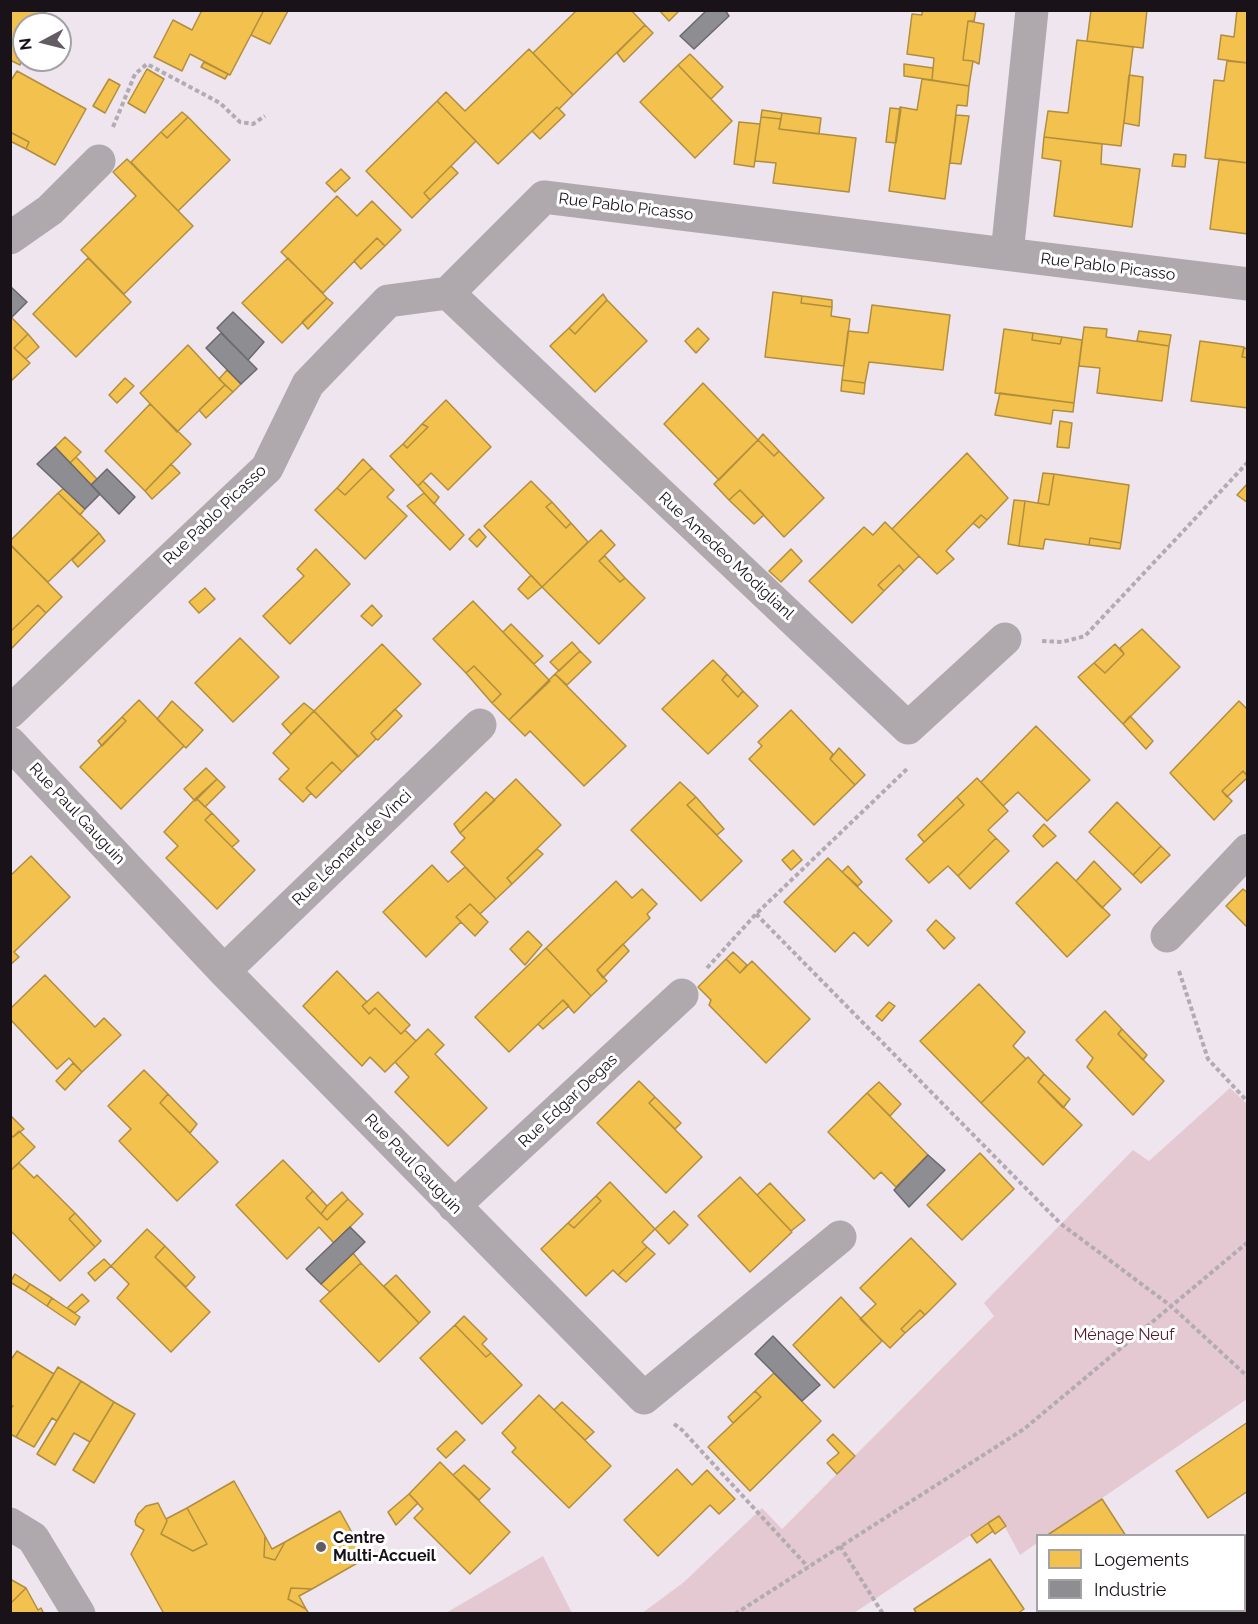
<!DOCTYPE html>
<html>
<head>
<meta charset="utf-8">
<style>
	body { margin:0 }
	#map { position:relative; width:1258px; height:1624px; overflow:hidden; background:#eee5ee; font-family:Raleway,sans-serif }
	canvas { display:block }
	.frame { position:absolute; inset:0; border:12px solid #191319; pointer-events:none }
	.legend { position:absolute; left:1036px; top:1534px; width:210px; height:78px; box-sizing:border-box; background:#fff; border:2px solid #a3a1a3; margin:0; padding:8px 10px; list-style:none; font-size:18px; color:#191319 }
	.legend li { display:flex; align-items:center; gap:12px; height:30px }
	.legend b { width:30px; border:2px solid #a3a1a3 }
	.north { position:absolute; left:12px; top:12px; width:60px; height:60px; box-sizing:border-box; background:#fff; border:2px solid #a3a1a3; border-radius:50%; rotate:263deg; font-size:16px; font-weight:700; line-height:24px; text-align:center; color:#191319 }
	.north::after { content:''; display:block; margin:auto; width:21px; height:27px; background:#645c64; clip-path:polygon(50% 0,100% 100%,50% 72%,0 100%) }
</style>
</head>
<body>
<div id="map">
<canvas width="1258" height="1624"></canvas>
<div class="frame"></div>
<ul class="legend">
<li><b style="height:16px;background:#f2c14e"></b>Logements</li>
<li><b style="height:16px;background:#8d8d92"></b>Industrie</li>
</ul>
<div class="north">N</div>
</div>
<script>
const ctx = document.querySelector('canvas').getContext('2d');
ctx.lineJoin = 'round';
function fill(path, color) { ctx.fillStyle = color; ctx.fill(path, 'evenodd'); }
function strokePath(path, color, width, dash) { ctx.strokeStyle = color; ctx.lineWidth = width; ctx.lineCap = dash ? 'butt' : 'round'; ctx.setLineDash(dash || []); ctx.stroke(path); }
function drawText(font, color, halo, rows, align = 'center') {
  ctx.font = font + ' Raleway,sans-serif'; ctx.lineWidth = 6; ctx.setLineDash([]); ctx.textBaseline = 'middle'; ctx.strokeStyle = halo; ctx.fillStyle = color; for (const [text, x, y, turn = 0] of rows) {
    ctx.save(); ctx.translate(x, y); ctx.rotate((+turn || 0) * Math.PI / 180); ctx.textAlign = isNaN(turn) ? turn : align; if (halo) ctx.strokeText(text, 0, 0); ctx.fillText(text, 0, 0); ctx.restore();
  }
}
fill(new Path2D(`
	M1230 1088 1247 1104V1399L1048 1535 1038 1536 1037 1543 1020 1555 999 1516 854 1613 641 1614 684 1582 762 1508 782 1529 994 1316 984 1303 1133 1150 1149 1161Z
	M543 1556 572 1613H446Z`), '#e5c9d2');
const homes = new Path2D(`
	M10 10H40L47 14 41 24H24V56L20 65 10 60Z
	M202 10H264L230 75 190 54 182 71 154 57 173 20 192 30Z
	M264 10 288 11 270 44 251 35Z
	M577 10H631L645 25 573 95 533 53Z
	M659 10H680L669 21Z
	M922 10H976L974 21H968L963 60 973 61 969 86 932 80 934 58 907 54 912 14 922 15Z
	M1091 10H1147L1143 48 1087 41Z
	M1237 10H1248V63L1218 59 1221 35 1234 37Z
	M968 21 984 24 979 64 973 61 963 60Z
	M645 25 653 33 624 62 617 53Z
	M1077 40 1133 47 1121 146 1044 137 1048 111 1068 113Z
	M529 49 573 95 559 109 557 107 498 164 437 101 446 92 465 111Z
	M690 54 723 87 711 99 678 65Z
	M1227 61 1248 63V163L1205 158 1214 80 1224 81Z
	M204 62 228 74 225 79 201 67Z
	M904 64 933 68 932 80 904 76Z
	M678 65 732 121 695 158 640 102Z
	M147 69 164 79 145 113 128 103Z
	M17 71 86 109 55 165 26 149 29 142 10 132V82Z
	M1129 75 1143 77 1139 126 1124 123Z
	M109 79 120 85 105 113 93 106Z
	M922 79 969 86 967 106 957 105 945 199 889 191 900 107 917 110Z
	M437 101 476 141 424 193 430 200 412 218 366 171Z
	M557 107 565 115 540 139 532 131Z
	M890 108 901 109 896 143 886 142Z
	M762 110 782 113 781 119 761 117Z
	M182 112 188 117 167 138 161 132Z
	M782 113 821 118 819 134 779 129Z
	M956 115 969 116 961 164 950 163Z
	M188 117 230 160 178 211 131 162 161 132 167 138Z
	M761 117 781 119 779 129 856 138 849 192 773 183 776 163 755 161Z
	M739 122 760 124 754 167 734 164Z
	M10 132 29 142 26 149 10 141Z
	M1044 137 1102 144 1101 164 1140 169 1132 227 1054 216 1061 161 1042 158Z
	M1174 154 1186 155 1185 167 1172 166Z
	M127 159 193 226 124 294 81 250 136 196 113 172Z
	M1219 159 1248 163V234L1210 229Z
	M451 166 458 173 430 200 424 193Z
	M341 169 350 178 335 192 326 183Z
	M337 196 357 216 372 201 401 230 385 246 377 238 323 293 281 252Z
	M377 238 385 246 361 269 354 261Z
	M88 258 131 302 76 357 33 314Z
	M288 258 327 298 282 343 242 303Z
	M773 292 802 296 801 303 832 307 831 316 850 319 844 366 765 357Z
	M603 294 607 300 575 334 569 328Z
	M802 296 832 300V307L801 303Z
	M327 298 333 303 308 329 302 322Z
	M607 300 647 341 595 392 550 346 569 328 575 334Z
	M872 305 950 315 943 370 869 362 865 383 842 380 848 331 868 333Z
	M10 316 28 334 14 348 30 363 10 382Z
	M1084 327 1107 329 1106 337 1169 346 1162 401 1097 393 1100 368 1079 366Z
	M698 328 709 339 696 353 685 341Z
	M1004 329 1033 333 1032 340 1060 344 1062 337 1082 340 1074 403 995 393Z
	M1139 331 1171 335 1169 346 1137 341Z
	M1033 333 1062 337 1060 344 1032 340Z
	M28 334 39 347 26 359 14 348Z
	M1200 341 1244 347 1242 357 1248 358V408L1191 401Z
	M188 345 225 385 177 432 140 393Z
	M1244 348 1248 349V358L1242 357Z
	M227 370 241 384 233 392 219 379Z
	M125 378 134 386 117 403 109 395Z
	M842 380 865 383 864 394 841 391Z
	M703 383 758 440 719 480 664 424Z
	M225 385 233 392 206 418 199 410Z
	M1000 393 1074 403 1073 412 1053 410 1051 424 995 415Z
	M446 400 491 447 448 490 431 473 418 486 390 456 403 444 407 448 428 427 422 424Z
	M150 404 191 444 145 491 105 451Z
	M1060 421 1072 423 1069 448 1057 447Z
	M422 424 428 427 407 448 403 444Z
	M763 434 779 451 774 456 758 440Z
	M65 437 81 452 70 463 55 447Z
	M758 440 774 456 779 451 824 498 784 537 740 490 729 500 714 484Z
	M967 453 1008 498 987 520 981 515 946 551 954 559 937 574 892 529Z
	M76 457 97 479 91 485 70 463Z
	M363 459 372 468 345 495 337 488Z
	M171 464 180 473 152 499 145 491Z
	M372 468 394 490 387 497 407 516 365 559 315 510 337 488 345 495Z
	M1043 473 1054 474 1049 505 1038 503Z
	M1054 474 1129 485 1121 543 1090 538 1089 545 1045 539 1043 549 1019 546 1025 501 1049 505Z
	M423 481 439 497 434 504 418 486Z
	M531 481 552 502 546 507 566 528 571 523 588 542 542 587 484 526Z
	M1248 483V503L1237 495Z
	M64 488 85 509 80 515 58 493Z
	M740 490 764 515 754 524 729 500Z
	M58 493 99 533 48 582 10 545V541Z
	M424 493 464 535 450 550 407 506Z
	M1014 500 1025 501 1019 546 1008 544Z
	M552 502 571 523 566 528 546 507Z
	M981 515 987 520 979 528 973 523Z
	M885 522 919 556 904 571 899 565 878 585 884 591 852 623 809 581 864 527 873 535Z
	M479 529 486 537 477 547 469 539Z
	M601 530 615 545 599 561 620 582 625 578 645 598 599 644 542 587Z
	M99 533 105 541 78 567 72 560Z
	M1090 538 1121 543 1120 549 1089 545Z
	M11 545 62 597 46 613 38 605 10 632Z
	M316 549 350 584 290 644 263 616 304 576 297 569Z
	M791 549 802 561 781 582 769 571Z
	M605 556 625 578 620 582 599 561Z
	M899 565 904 571 884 591 878 585Z
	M531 575 542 587 528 599 518 589Z
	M205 588 215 599 199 613 189 602Z
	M473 601 550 681 509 720 492 703 501 694 474 666 466 673 433 639Z
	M38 605 46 613 11 649 10 632Z
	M372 605 382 616 372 626 361 616Z
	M511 624 543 656 534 664 503 632Z
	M1142 629 1180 667 1123 724 1078 677 1094 663 1105 673 1124 654 1120 648Z
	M240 638 279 677 233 722 195 683Z
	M572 642 580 651 559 671 550 662Z
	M382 644 421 684 371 733 376 739 358 757 314 711Z
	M1115 644 1124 654 1105 673 1094 663Z
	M580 651 591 662 567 685 555 674Z
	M713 660 727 674 722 680 738 697 743 691 758 706 708 754 662 709Z
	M474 666 501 694 492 703 466 673Z
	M555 674 626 746 584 786 530 731 525 736 509 720Z
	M727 674 743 691 738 697 722 680Z
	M139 700 184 746 121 809 80 767 126 721 122 717Z
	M172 701 203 730 186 748 157 719Z
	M1239 701 1248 710V776L1243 771 1222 791 1232 801 1214 820 1170 773Z
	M304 703 314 711 291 734 282 724Z
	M395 709 402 716 378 740 376 739 371 733Z
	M791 710 833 754 830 759 855 785 814 825 749 759 762 746 758 742Z
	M314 711 358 756 342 772 332 762 306 788 311 793 303 802 279 779 289 769 273 753Z
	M1130 716 1153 741 1146 749 1123 724Z
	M122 717 126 721 102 746 98 741Z
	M1036 726 1090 780 1047 821 1018 792 1003 806 981 782Z
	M839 748 865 775 855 785 830 759Z
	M332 762 342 772 316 798 306 788Z
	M206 768 217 779 195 801 184 789Z
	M1243 771 1248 777 1227 797 1222 791Z
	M977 778 1008 811 988 830 996 838 958 876 948 866 929 883 906 859 964 805 957 797Z
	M217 779 225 787 205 807 196 798Z
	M516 779 561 825 507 878 512 884 496 899 451 852 465 838 460 833Z
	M680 782 696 797 687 805 742 861 701 901 631 830Z
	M486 792 495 800 460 833 454 824Z
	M696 797 724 829 717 835 687 805Z
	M957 797 964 805 924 842 918 835Z
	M196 798 212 813 205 820 255 870 217 909 166 858 178 846 164 832Z
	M1117 802 1161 846 1133 875 1089 832Z
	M212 813 239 841 232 847 205 820Z
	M1044 824 1056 836 1043 847 1033 836Z
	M996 838 1009 851 970 889 958 876Z
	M1161 846 1170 855 1141 883 1133 875Z
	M537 849 543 854 512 884 507 878Z
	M793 850 802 860 791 870 782 860Z
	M31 856 70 897 14 952 19 957 10 965V876Z
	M828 858 892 921 868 946 854 932 835 952 784 902Z
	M1094 861 1121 889 1102 908 1076 881Z
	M1057 862 1110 915 1067 957 1016 903Z
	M432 865 448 882 465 867 496 899 480 914 470 904 456 917 461 922 426 957 383 912Z
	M848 866 862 882 858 886 842 872Z
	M616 881 632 898 642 889 657 904 647 914 650 918 597 970 607 981 591 996 546 948Z
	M1243 889 1248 893V928L1226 906Z
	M470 904 488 922 475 936 456 917Z
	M936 920 955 938 944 949 927 930Z
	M528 931 542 945 525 965 510 949Z
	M623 944 629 951 603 978 597 970Z
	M546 948 591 996 574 1013 563 1000 509 1052 475 1017Z
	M733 952 747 965 740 973 726 959Z
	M726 959 740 973 752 961 810 1019 766 1063 709 1005 711 1000 698 987Z
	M337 971 367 1002 362 1006 369 1014 375 1008 401 1034 405 1030 416 1041 385 1072 370 1057 362 1066 303 1006Z
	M45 975 95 1027 104 1018 121 1035 82 1072 69 1058 57 1069 10 1019V1009Z
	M979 984 1025 1032 1013 1046 1026 1059 981 1103 920 1041Z
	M378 992 410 1025 401 1034 375 1008 369 1014 362 1006Z
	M563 1000 569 1006 543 1029 538 1024Z
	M889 1002 895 1006 882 1021 876 1016Z
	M1105 1011 1122 1029 1118 1034 1164 1081 1133 1115 1087 1067 1093 1058 1076 1040Z
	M428 1029 444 1045 435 1054 487 1108 448 1146 395 1092 409 1077 395 1062Z
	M1122 1029 1147 1055 1143 1060 1118 1034Z
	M1028 1057 1044 1074 1038 1082 1082 1125 1043 1165 981 1103Z
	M73 1063 82 1072 65 1090 56 1081Z
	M144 1070 168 1094 160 1103 218 1162 177 1201 119 1141 131 1129 108 1106Z
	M1044 1074 1070 1099 1063 1108 1038 1082Z
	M639 1081 655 1097 649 1103 702 1157 666 1193 597 1123Z
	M879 1082 901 1104 890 1116 867 1093Z
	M867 1093 928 1155 896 1187 881 1172 874 1179 828 1132Z
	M168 1094 197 1124 190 1133 160 1103Z
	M655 1097 681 1123 675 1129 649 1103Z
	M10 1115 24 1129 13 1137 10 1134Z
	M19 1131 35 1147 10 1171V1134L13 1137Z
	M980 1153 1014 1189 962 1240 927 1205Z
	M283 1160 313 1191 306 1198 327 1220 348 1199 363 1214 334 1243 319 1227 287 1259 236 1205Z
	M19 1163 34 1178 37 1175 75 1213 69 1219 95 1247 60 1281 10 1230V1171Z
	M740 1177 792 1232 750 1272 698 1216Z
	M610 1182 655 1229 642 1242 647 1247 618 1275 613 1270 586 1296 541 1249 568 1223 574 1228 601 1201 596 1196Z
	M770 1183 805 1220 791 1231 757 1195Z
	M313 1191 327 1206 321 1214 306 1198Z
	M342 1192 348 1199 327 1220 321 1214 327 1206Z
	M596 1196 601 1201 574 1228 568 1223Z
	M674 1211 688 1225 669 1244 655 1229Z
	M75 1213 101 1241 95 1247 69 1219Z
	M147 1229 165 1246 155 1257 210 1312 171 1352 117 1298 129 1284 111 1266Z
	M911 1238 956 1284 925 1315 920 1310 901 1329 905 1333 890 1348 860 1319 876 1304 860 1288Z
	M165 1246 195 1277 186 1287 155 1257Z
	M647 1247 655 1254 626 1282 618 1275Z
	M353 1253 361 1263 330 1292 321 1284Z
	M104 1259 111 1266 95 1281 88 1273Z
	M361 1263 419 1323 379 1362 320 1301Z
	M15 1274 30 1284 25 1291 10 1282Z
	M396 1275 430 1312 419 1323 384 1286Z
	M30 1284 52 1298 47 1306 25 1291Z
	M82 1294 89 1301 75 1313 67 1308Z
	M841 1297 882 1341 834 1388 793 1345Z
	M52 1298 80 1317 75 1325 47 1306Z
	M920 1310 925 1315 905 1333 901 1329Z
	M464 1316 487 1339 482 1344 491 1353 486 1357 455 1325Z
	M455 1325 486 1357 491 1353 522 1385 482 1424 420 1358Z
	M17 1351 54 1374 16 1437 10 1434V1409L13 1406 10 1404V1361Z
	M58 1367 81 1381 57 1421 52 1418 34 1447 16 1437Z
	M774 1373 821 1421 750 1491 708 1447 761 1397 755 1391Z
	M81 1381 114 1402 90 1442 74 1433 55 1465 37 1454Z
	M755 1391 761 1397 733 1423 728 1417Z
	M539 1395 611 1466 569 1508 512 1452 516 1448 502 1433Z
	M114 1402 135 1414 94 1483 73 1470Z
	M562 1402 594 1432 585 1440 554 1410Z
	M1248 1422V1491L1208 1518 1176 1471Z
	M456 1431 465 1440 446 1458 437 1449Z
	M833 1434 855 1456 837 1474 827 1463 839 1453 827 1440Z
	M440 1462 510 1532 470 1574 414 1518 423 1509 409 1494Z
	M464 1465 490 1489 479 1500 453 1475Z
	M677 1469 692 1485 707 1470 735 1499 719 1514 710 1505 658 1556 624 1520Z
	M234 1481 265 1536 264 1557 275 1560 285 1542 340 1511 366 1558 312 1589 291 1588 288 1599 306 1609 309 1614H164L131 1554 144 1530 136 1525 135 1521 138 1514 146 1506 158 1503 167 1521 161 1534 193 1551 207 1544 187 1508Z
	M409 1494 418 1503 396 1525 388 1512Z
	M1102 1499 1126 1536H1046Z
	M187 1508 207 1544 193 1551 161 1534 167 1521 166 1519Z
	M999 1516 1006 1526 995 1534 988 1523Z
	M988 1523 993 1531 977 1543 971 1535Z
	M265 1536 272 1549 285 1542 275 1560 264 1557Z
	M990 1559 1024 1609 1017 1614H917L914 1609Z
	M10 1579 26 1588 10 1604Z
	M26 1588 38 1610 41 1608 44 1614H10V1604Z
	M291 1588 312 1589 299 1596 306 1609 288 1599Z
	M1244 1590 1248 1594V1614H1244L1243 1610H1244Z
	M1085 1610H1116L1111 1614H1087Z
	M1168 1610H1243L1244 1614H1170Z`);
fill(homes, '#f2c14e');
strokePath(homes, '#b18d3e', 1.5);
const industry = new Path2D(`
	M707 10H725L729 16 694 49 680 36Z
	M10 286 27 302 12 317 10 316Z
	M233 312 264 342 248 360 217 328Z
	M221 333 257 369 241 384 206 348Z
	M55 447 100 494 85 509 37 464Z
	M107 469 135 497 119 514 91 485Z
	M928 1155 945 1170 909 1207 894 1190Z
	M350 1227 365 1242 321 1284 306 1269Z
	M773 1336 820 1385 802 1401 755 1354Z`);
fill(industry, '#8d8d92');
strokePath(industry, '#6a686e', 1.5);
strokePath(new Path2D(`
	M113 127 135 74 147 64 220 103 240 122 253 124 265 116
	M1042 641 1062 642 1085 636 1248 462
	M756 914 1061 1224 1171 1306 1248 1377
	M707 968 756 914 908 768
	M1179 971 1208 1059 1248 1102
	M674 1424 682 1430 808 1567
	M840 1546 883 1614
	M735 1614 1024 1429 1248 1242`), '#b2abb1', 4, [4.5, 3]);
strokePath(new Path2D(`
	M10 238 50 210 99 161
	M1007 254 1032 10
	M448 293 908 728 1005 639
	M10 712 101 625 267 468 308 384 388 301 448 293 544 197 1248 284
	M10 743 224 971 644 1398 840 1237
	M1167 936 1248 850
	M224 971 480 725
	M454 1206 682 995
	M10 1524 33 1538 79 1614`), '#afa9ad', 33);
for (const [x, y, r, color] of [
	[321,1547,6,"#645c64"]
]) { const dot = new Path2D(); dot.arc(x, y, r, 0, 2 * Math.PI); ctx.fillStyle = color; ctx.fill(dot); strokePath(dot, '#fff', 2); }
drawText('16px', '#191319', '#fff', [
	["Rue Pablo Picasso",626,207,7],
	["Rue Pablo Picasso",1108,267,7],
	["Rue Pablo Picasso",215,515,-44],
	["Rue Amedeo Modiglianl",726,556,43],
	["Rue Paul Gauguin",77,814,47],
	["Rue Léonard de Vinci",352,848,-44],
	["Rue Edgar Degas",568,1101,-43],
	["Rue Paul Gauguin",413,1164,46]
]);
drawText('16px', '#521a2c', '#fff', [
	["Ménage Neuf",1124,1335]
]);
drawText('bold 16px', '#191319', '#fff', [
	["Centre",333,1538],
	["Multi-Accueil",333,1556]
], 'left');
</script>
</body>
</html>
